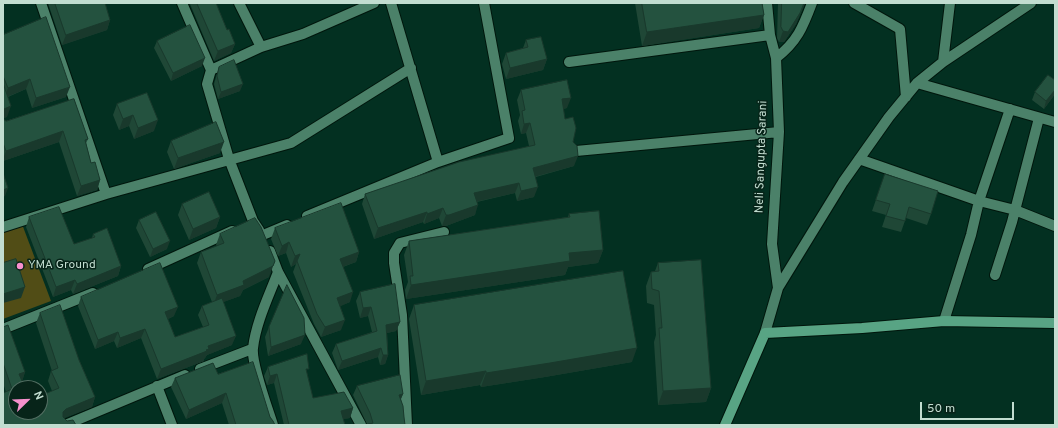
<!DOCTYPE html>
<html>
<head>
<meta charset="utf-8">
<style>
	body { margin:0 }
	#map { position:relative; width:1058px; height:428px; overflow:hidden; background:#033021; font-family:Overpass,sans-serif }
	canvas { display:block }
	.frame { position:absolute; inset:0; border:4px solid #c2ddd0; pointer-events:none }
	.north { position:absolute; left:8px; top:380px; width:40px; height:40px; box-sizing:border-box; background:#072419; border:1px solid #526e62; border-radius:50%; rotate:67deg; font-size:11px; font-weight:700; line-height:16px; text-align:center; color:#c2ddd0 }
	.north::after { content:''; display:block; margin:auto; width:14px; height:18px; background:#f790cd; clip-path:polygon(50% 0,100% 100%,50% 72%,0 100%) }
	.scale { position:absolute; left:920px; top:402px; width:94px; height:18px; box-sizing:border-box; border:2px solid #c2ddd0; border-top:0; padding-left:5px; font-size:12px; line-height:14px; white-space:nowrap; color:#c2ddd0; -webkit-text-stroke:3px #072419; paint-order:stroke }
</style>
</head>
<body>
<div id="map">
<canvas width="1058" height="428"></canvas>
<div class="frame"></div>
<div class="north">N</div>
<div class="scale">50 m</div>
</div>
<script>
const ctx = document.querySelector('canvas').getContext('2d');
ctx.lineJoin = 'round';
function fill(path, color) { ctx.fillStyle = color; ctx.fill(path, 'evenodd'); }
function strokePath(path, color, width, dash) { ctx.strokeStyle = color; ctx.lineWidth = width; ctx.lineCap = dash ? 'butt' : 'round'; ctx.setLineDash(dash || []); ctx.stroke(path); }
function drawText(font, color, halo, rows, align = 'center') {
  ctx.font = font + ' Overpass,sans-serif'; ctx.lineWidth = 3; ctx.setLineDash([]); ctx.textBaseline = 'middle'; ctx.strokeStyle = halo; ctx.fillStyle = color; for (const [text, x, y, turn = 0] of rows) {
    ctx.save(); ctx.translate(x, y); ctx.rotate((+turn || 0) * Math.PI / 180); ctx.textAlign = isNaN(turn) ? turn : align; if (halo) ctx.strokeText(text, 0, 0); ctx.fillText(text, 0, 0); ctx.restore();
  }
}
fill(new Path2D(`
	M22 224 51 301 3 319V231Z`), '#514d16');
const minor = new Path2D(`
	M41 3 106 194
	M182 3 211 70
	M239 3 261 47
	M391 3 438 162
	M767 3 770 35 776 58 779 132 772 244 778 288
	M854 3 900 29 906 97
	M776 58C797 42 803 27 812 3
	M569 62 770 35
	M943 62 950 3
	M917 83 1055 122
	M576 151 779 132
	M859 159 979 201 1015 210 1055 226
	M307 216 438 162 509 138 484 3
	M3 227 106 194 291 143 411 68
	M259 230 253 221 229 159 207 84 211 70 261 47 303 34 374 3
	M263 235 287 225
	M270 251 278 272 361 425
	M148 269 232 231
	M995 275 1012 222 1039 118
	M944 321 971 235 979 201 1010 109
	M3 329 93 293
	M765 333 778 288 843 182 889 117 917 83 943 62 1031 3
	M200 369 252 349
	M157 386 172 425
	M65 425 185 375
	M273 425C268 409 251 363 253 348 256 322 269 296 278 272
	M407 425 402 315 394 263V253L400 243 444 232`);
const major = new Path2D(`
	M725 425 765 333 862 328 944 321 1055 323`);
strokePath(minor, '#00160c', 12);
strokePath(major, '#00160c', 12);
strokePath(minor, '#4b8169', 10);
strokePath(major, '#58a484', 10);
fill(new Path2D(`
	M48 3H105L110 20 107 30 62 45Z
	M190 3H216L227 30 235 44 231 53 214 61 190 4Z
	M635 3H762L764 15 759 28 642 46Z
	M778 3H805L796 24 784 42H779L777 38Z
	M3 35 66 97 32 108 26 89 8 97 7 117 3 118Z
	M526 40 547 59 543 70 506 79 502 64 506 53 523 48Z
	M157 41 202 66 171 81 154 48Z
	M219 67 240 91 218 99 214 84Z
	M1055 80V94L1044 109 1032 100 1035 92Z
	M521 90 567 108 563 109 565 119 573 142 574 166 536 177 534 197 517 201 515 193 477 202 475 215 446 226H442L439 218 424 224 423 222 374 239 362 204 365 194 529 146 526 133 521 134 518 121 520 115 517 100Z
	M147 93 154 131 134 139 129 126 119 130 113 115 117 104Z
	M74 99 88 139 86 143 91 163 100 180 97 190 77 196 59 142 3 161V119L6 121Z
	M171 141 220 153 174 169 167 152Z
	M885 174 931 214 927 225 906 218 901 232 882 227 886 215 872 211Z
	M182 204 220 217 216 228 189 240 178 215Z
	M569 214 603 250 598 263 568 267 565 275 406 299 405 290 408 282 404 255 409 241 568 217Z
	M29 217 74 244 92 238 93 234 121 266 118 276 73 294 71 290 53 297 26 227Z
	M139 220 167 249 150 257 136 228Z
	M275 228 359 252 356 262 343 267 350 302 340 306 341 330 321 337 314 324 293 272 296 264 291 267 286 253 278 256 271 239Z
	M220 234 269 277 243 290 240 296 223 302 232 345 207 355 205 358 204 359V361L157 379 141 338 117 348 114 341 95 349 78 306 81 297 174 316 168 319 175 337 203 327 198 315 202 306 212 302 197 263 201 252 217 246 216 245Z
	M658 263 711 388 706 402 658 405 654 342 656 335 654 305 647 303 646 286 651 272 655 271Z
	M360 292 400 322 396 331 387 333 388 355 385 364 380 365 378 357 338 370 332 353 336 344 372 332 368 316 360 318 356 301Z
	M414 305 632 362 545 377 481 387 480 385 421 395 409 319Z
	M40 313 79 360 95 397 92 407 64 418 67 421 3 425 6 392 3 383V327L25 372 22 381 16 412 52 391 48 381 51 371H52L36 323Z
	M269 327 301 344 268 356 265 337Z
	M268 367 307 374 313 398 353 408 350 418 343 419 345 425H284L274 383 267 385 264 376Z
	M218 374 270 417 275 425H229L222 403 186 419 171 387 175 378Z
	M357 386 403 394 401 399 404 417 367 424 353 395Z`), '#1f4736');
fill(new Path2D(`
	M804 3H805L796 24 784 42H779L783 31Z
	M764 15 759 28 642 46 647 32Z
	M110 20 107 30 62 45 66 35Z
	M235 44 231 53 214 61 218 51Z
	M205 58 202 66 171 81 173 73Z
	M547 59 543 70 506 79 510 68Z
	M30 79 26 89 4 98 8 88Z
	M243 84 240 91 218 99 221 92Z
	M70 87 66 97 32 108 36 98Z
	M1055 90V94L1044 109 1046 101Z
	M571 98 567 108 558 110 562 99Z
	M11 106 7 117 3 118V110L4 109Z
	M133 115 129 126 119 130 123 119Z
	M158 120 154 131 134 139 138 128Z
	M530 123 526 133 521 134 524 124Z
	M63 131 59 142 3 161V159L6 151Z
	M224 142 220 153 174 169 178 158Z
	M578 156 574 166 530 178 533 168Z
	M100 180 97 190 77 196 81 186Z
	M519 183 515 193 470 203 474 193Z
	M538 187 534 197 517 201 521 191Z
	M8 188 5 196 3 197V190Z
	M478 205 475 215 446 226H442L446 215Z
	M443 208 439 218 424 224 427 214Z
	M427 212 423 222 374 239 378 228Z
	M220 217 216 228 189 240 193 229Z
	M170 241 167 249 150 257 153 249Z
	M289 242 286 253 278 256 282 246Z
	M603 250 598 263 568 267 565 275 406 299 411 285 569 253Z
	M359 252 356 262 336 269 340 259Z
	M300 254 296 264 291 267 295 256Z
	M275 261 269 277 243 290 240 296 213 306 217 295 243 281Z
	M121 266 118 276 73 294 77 284Z
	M75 280 71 290 53 297 56 287Z
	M25 287 21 298 3 303V294Z
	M353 292 350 302 334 309 337 298Z
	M178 307 174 316 162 322 165 312Z
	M371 307 368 316 360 318 363 308Z
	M345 320 341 330 321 337 325 327Z
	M400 322 396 331 383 334 386 325Z
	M145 329 141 338 117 348 120 338Z
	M118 332 114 341 95 349 98 340Z
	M305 335 301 344 268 356 271 347Z
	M236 336 232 345 207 355 205 358 204 359V361L157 379 161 369 208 346Z
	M381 348 378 357 338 370 342 361Z
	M637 348 632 362 545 377 481 387 486 373Z
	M383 355H388L385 364 380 365Z
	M486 371 480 385 421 395 426 381Z
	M25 372 22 382 19 374Z
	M277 374 274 383 267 385 270 376Z
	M711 388 706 402 658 405 663 391Z
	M226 393 222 403 186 419 189 410Z
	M403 394 399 403V395Z
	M95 397 92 407 62 419 63 412 66 409Z
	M353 408 350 418 338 420 341 411Z`), '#19392c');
const building = new Path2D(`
	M55 3H105L110 20 66 35Z
	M197 3H216L227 30 229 29 235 44 218 51Z
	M642 3H762L764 15 647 32Z
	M782 3H804L800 13 788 32 783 31 781 27Z
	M46 17 70 87 36 98 30 79 8 88 3 76V35Z
	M190 25 205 58 173 73 157 41Z
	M541 37 547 59 510 68 506 53 528 47 526 40Z
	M234 60 243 84 221 92 217 76 219 67Z
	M1048 75 1055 80V90L1046 101 1035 92Z
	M567 80 571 98 562 99 565 119 573 117 576 128 573 142 577 146 578 156 533 168 538 187 521 191 519 183 474 193 478 205 449 215H446L443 208 427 214V212L378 228 365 194 459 162 535 145 530 123 524 124 522 111 525 110 521 90Z
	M4 86 11 106 4 109 3 110V87Z
	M147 93 158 120 138 128 133 115 123 119 117 104Z
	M74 99 88 139 85 140 91 163 95 162 100 180 81 186 63 131 6 151 3 143V119L6 121Z
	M216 122 224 142 178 158 171 141Z
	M3 173 8 188 3 190Z
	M885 174 938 191 931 214 909 207 905 221 886 216 890 204 876 200Z
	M209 192 220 217 193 229 182 204Z
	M341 203 359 252 340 259 353 292 337 298 345 320 325 327 317 314 297 261 300 254 295 256 289 242 282 246 275 228Z
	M59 207 74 244 95 237 93 234 107 228 121 266 77 284 75 280 56 287 29 217Z
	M599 211 603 250 569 253 570 261 411 285 410 276H413L409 241 570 217 569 214Z
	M156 212 170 241 153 249 139 220Z
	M255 218 261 227 275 261 273 266 243 281 244 285 217 295 201 252 224 243 220 234Z
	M16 259 25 287 3 294V263Z
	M701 260 711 388 663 391 659 328H662L659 291 652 289 651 272 659 271 658 263Z
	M160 263 178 307 165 312 175 337 209 325 202 306 222 298 236 336 208 346 209 349 206 350 207 351 161 369 145 329 120 338 118 332 98 340 81 297Z
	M623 271 637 348 550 363 486 373V371L426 381 414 305Z
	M395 284 400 322 386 325 388 355H383L381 348 342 361 336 344 377 331 371 307 363 308 360 292Z
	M287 285 304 318 305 335 271 347 269 327Z
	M60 305 79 360 95 397 66 409 63 412V417L67 421 73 420 76 425H3V393L12 389 3 363V327L8 325 25 372 19 374 25 388H16V412H40V396L59 388 51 371 58 368 40 313Z
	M307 354 309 369H306L313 398 344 392 353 408 341 411 345 425H289L277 374 270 376 268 367Z
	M253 362 270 417 273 421 275 425H236L226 393 189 410 175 378 213 363 218 374Z
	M400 375 403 394 399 395 403 406 404 417 405 425H365L373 423 370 413 357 386Z`);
fill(building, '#24523f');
strokePath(building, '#19392c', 1);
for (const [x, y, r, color] of [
	[20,266,4,"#f790cd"]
]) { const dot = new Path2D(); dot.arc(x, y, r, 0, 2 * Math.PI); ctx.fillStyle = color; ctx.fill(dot); strokePath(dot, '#072419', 1.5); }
drawText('12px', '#c2ddd0', '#072419', [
	["Neli Sangupta Sarani",762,157,-88]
]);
drawText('12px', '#c2ddd0', '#072419', [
	["YMA Ground",28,266]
], 'left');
</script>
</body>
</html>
